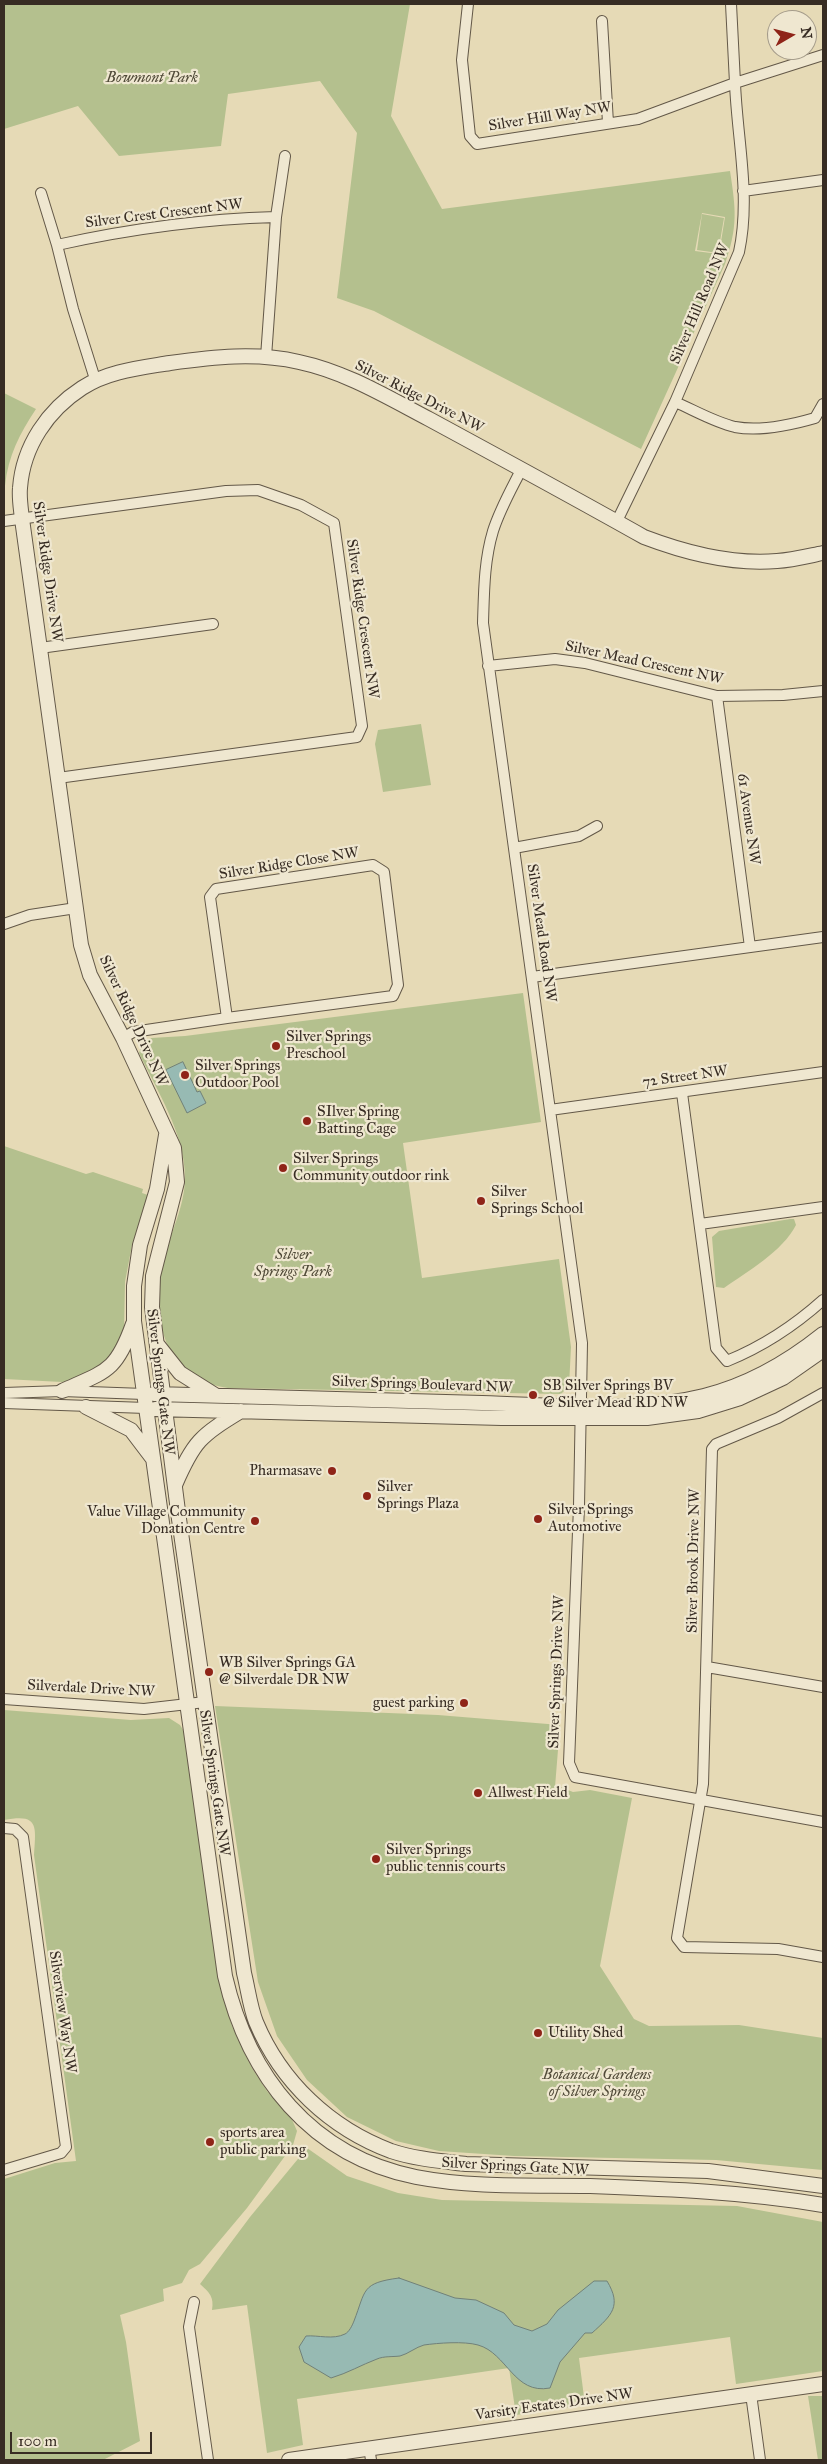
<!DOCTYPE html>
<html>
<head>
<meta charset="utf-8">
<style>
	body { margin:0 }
	#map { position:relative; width:827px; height:2464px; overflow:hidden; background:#e6dab6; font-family:"IM FELL Great Primer",serif }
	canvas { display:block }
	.frame { position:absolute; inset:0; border:5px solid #372c23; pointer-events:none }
	.north { position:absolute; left:767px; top:10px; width:50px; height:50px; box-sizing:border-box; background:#efe7d0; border:1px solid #a59c8b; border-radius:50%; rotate:82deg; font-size:14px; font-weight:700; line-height:20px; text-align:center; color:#372c23 }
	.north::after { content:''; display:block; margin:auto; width:18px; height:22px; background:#8f2418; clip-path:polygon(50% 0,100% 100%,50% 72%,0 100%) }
	.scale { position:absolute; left:10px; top:2432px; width:142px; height:22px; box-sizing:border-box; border:2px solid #372c23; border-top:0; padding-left:6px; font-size:15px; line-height:18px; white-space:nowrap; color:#372c23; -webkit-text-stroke:4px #efe7d0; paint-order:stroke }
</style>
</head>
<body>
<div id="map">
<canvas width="827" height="2464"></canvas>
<div class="frame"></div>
<div class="north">N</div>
<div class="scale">100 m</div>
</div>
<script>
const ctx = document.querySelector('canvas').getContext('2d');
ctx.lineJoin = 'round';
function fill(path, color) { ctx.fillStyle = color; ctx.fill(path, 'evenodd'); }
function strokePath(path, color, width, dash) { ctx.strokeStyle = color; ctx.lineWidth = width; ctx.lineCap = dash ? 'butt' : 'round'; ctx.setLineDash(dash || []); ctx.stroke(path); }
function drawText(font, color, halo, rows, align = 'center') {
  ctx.font = font + ' "IM FELL Great Primer",serif'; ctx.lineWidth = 4.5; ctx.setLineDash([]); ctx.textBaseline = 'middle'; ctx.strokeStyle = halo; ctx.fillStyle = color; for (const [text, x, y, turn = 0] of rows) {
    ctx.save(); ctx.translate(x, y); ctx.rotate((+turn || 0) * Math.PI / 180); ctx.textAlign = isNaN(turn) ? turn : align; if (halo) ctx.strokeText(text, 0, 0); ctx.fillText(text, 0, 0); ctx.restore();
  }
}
fill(new Path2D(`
	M4 4H410L391 116 442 209 730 171C736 210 738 226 725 264L641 449 374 311 337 298 357 133 320 81 228 94 221 146 119 156 78 106 4 129ZM702 213 725 217 719 254 695 251Z
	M702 214 724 218 718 253 697 250Z
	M4 393 36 409C20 433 8 456 5 486 4 495 6 505 4 513Z
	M421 724 431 785 383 792 375 744 378 730Z
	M523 993 541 1122 403 1143 422 1278 559 1259 571 1347 569 1386 561 1394 228 1388C217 1386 206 1384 196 1378 158 1356 153 1301 163 1262 170 1233 185 1207 185 1177 185 1134 157 1091 139 1053L143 1042 151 1038 185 1036Z
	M4 1146 86 1174 93 1172 143 1189 142 1193 148 1195 132 1245 125 1282 124 1332 111 1360 75 1381 62 1382 4 1379Z
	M790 1219H794L796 1225C782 1252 748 1271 724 1288L716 1287 712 1237 719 1231Z
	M215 1706 438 1715 560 1725 555 1787 558 1786 573 1792 590 1790 632 1798 600 1966 634 2019 649 2026 739 2025 823 2038V2170L716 2160 514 2156 439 2151 396 2141 347 2117 307 2080 277 2036 258 1982Z
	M4 1710 131 1720 169 1718 180 1725 185 1733 221 1987 232 2026 252 2068 267 2091 290 2115 297 2131 293 2145 247 2208 200 2264 189 2270 182 2283 163 2289 164 2301 120 2315 126 2342 140 2441 103 2460H4V2179L55 2163 76 2161 34 1855C36 1826 39 1813 4 1820Z
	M307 2148 347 2176 398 2193 442 2200 737 2206 823 2222V2371L736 2384 730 2337 579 2358 585 2405 516 2415 509 2368 297 2399 303 2445 267 2453 247 2305 212 2310C214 2297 210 2293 200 2284L250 2217Z
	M808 2396H823V2460H818Z`), '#b4c08e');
const water = new Path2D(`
	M183 1062 197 1092 200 1091 206 1103 187 1113 166 1070Z
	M399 2278 455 2298 476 2300 504 2313 514 2325 532 2331 547 2324 558 2310 594 2281H607C622 2306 612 2315 592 2333H585L560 2362 550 2388C514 2395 507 2353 478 2345 464 2341 438 2343 424 2345 416 2347 408 2354 400 2356 392 2357 384 2356 377 2359 361 2365 348 2373 331 2378L304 2362 299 2347 306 2336C318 2335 333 2340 345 2334 349 2332 352 2326 354 2321 366 2290 361 2283 399 2278Z`);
fill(water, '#97bab3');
strokePath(water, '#718179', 1);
const minor = new Path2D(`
	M468 4 462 60 470 136 477 144 638 119 735 83 731 4
	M602 21 608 123
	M743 191 823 180
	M41 193 57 245
	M276 217 285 156
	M95 379 73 309 57 245C129 229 202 219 276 217L266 357
	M675 402C694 410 714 422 735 427 761 432 791 425 815 418L823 404
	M521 470C511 490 500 509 493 531 484 561 484 592 483 623L582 1343 579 1506 569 1763 575 1777 823 1822
	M4 521 226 491 258 490 301 505 334 523 362 726 357 737 58 778
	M617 521 675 402 739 252C751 196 737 138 735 83L823 55
	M40 648 213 624
	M488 666 555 659 585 663 717 696 783 695 823 691
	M717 696 750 947
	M514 848 579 836 597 826
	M373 865 384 872 398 985 393 996 227 1018 210 897 216 889Z
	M4 924 30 915 76 908
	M532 977 823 937
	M123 1038 133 1032 227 1018
	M682 1093 716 1348 727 1361C764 1346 794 1326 823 1300
	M550 1110 823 1072
	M700 1224 823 1207
	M4 1393 62 1391 144 1394
	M823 1393 778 1418 716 1444 712 1449 703 1784 677 1938 684 1947 778 1949 823 1957
	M4 1403 146 1408
	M707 1667 823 1687
	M4 1699 144 1709 205 1702
	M4 1828 15 1829 23 1837 66 2147 61 2153 4 2170
	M194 2302 189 2327 208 2460
	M751 2394 760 2460
	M369 2447 371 2460`);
const tertiary = new Path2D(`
	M823 553C808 556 792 560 777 561 731 565 686 553 644 537 573 497 501 458 429 419 387 397 346 372 299 362 256 352 213 357 170 363 140 368 108 371 82 388 48 410 23 446 20 488 19 498 21 509 22 519L81 945 90 975 123 1038 174 1148 177 1182 153 1276 152 1307 179 1519 244 1973C248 1989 250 2007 256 2022 281 2082 330 2128 391 2151 415 2159 441 2161 466 2164L708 2171 823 2186
	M166 1135 157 1189 140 1245 134 1286V1321L225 1976C248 2076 311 2156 416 2177 473 2188 533 2185 590 2186 669 2189 746 2192 823 2205
	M157 1344 180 1373 215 1395
	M62 1391C106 1371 116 1372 133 1324
	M154 1394C263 1397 373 1400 482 1403 555 1405 632 1414 704 1396 748 1385 788 1362 823 1334
	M86 1407 131 1430 153 1459
	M155 1409 502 1418H647L698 1411 740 1398 783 1378 823 1350
	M175 1485C194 1441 200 1436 241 1411
	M289 2460 823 2384`);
strokePath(minor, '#635848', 12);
strokePath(tertiary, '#635848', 16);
strokePath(minor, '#efe7d0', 10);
strokePath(tertiary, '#efe7d0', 14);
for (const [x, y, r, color] of [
	[276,1046,5,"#8f2418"],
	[185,1075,5,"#8f2418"],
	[307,1121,5,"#8f2418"],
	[283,1168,5,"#8f2418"],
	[481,1201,5,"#8f2418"],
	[533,1395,5,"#8f2418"],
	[332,1471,5,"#8f2418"],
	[367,1496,5,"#8f2418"],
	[538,1519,5,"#8f2418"],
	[255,1521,5,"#8f2418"],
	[209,1672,5,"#8f2418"],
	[464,1703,5,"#8f2418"],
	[478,1793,5,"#8f2418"],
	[376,1859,5,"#8f2418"],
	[538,2033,5,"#8f2418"],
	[210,2142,5,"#8f2418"]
]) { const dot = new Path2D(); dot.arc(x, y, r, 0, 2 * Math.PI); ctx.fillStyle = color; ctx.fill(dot); strokePath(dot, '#efe7d0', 2); }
drawText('italic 15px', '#504a38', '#efe7d0', [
	["Bowmont Park",152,78],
	["Silver",293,1255],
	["Springs Park",293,1272],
	["Botanical Gardens",597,2075],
	["of Silver Springs",597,2092]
]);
drawText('15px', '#372c23', '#efe7d0', [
	["Silver Hill Way NW",550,117,-9],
	["Silver Crest Crescent NW",164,214,-7],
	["Silver Hill Road NW",700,304,-67],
	["Silver Ridge Drive NW",419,397,27],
	["Silver Ridge Drive NW",47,572,82],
	["Silver Ridge Crescent NW",362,619,82],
	["Silver Mead Crescent NW",644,663,12],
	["61 Avenue NW",748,819,82],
	["Silver Ridge Close NW",289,864,-9],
	["Silver Mead Road NW",541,933,82],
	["Silver Ridge Drive NW",133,1021,65],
	["72 Street NW",685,1077,-8],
	["Silver Springs Gate NW",160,1382,83],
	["Silver Springs Boulevard NW",422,1385,2],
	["Silver Brook Drive NW",694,1561,-89],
	["Silver Springs Drive NW",557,1672,-88],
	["Silverdale Drive NW",91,1689,3],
	["Silver Springs Gate NW",214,1783,82],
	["Silverview Way NW",62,2012,82],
	["Silver Springs Gate NW",515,2167,3],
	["Varsity Estates Drive NW",554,2405,-8]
]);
drawText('15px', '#372c23', '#efe7d0', [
	["Silver Springs",286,1037],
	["Preschool",286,1054],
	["Silver Springs",195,1066],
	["Outdoor Pool",195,1083],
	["SIlver Spring",317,1112],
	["Batting Cage",317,1129],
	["Silver Springs",293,1159],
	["Community outdoor rink",293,1176],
	["Silver",491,1192],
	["Springs School",491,1209],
	["SB Silver Springs BV",543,1386],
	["@ Silver Mead RD NW",543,1403],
	["Pharmasave",322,1471,"right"],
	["Silver",377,1487],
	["Springs Plaza",377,1504],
	["Silver Springs",548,1510],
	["Automotive",548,1527],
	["Value Village Community",245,1512,"right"],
	["Donation Centre",245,1529,"right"],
	["WB Silver Springs GA",219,1663],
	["@ Silverdale DR NW",219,1680],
	["guest parking",454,1703,"right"],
	["Allwest Field",488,1793],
	["Silver Springs",386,1850],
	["public tennis courts",386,1867],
	["Utility Shed",548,2033],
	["sports area",220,2133],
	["public parking",220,2150]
], 'left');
</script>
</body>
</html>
